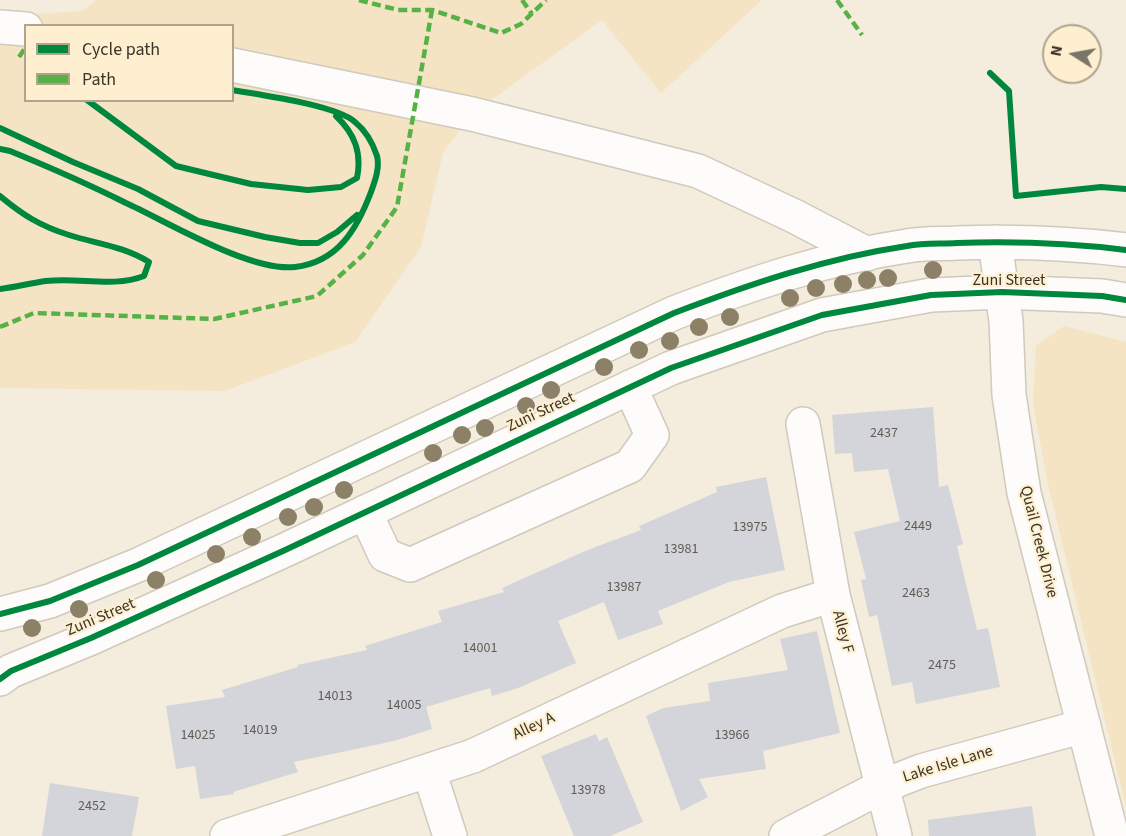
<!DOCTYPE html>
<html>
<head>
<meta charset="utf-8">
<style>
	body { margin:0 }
	#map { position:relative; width:1126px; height:836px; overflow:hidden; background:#f4ecdc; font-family:"Source Sans 3",sans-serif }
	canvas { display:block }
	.legend { position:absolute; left:24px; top:24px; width:210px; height:78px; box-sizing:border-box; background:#feefd1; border:2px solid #b0a48e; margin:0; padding:8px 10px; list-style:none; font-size:18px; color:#3a3429 }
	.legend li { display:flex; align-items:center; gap:12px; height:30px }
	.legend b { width:30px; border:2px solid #b0a48e }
	.north { position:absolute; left:1042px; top:24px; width:60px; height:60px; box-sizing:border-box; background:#feefd1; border:2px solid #b0a48e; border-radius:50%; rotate:281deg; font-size:16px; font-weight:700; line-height:24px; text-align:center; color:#3a3429 }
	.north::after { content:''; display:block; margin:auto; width:21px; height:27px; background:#7b7468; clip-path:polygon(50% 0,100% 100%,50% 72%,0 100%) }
</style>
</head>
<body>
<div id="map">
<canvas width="1126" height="836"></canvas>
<ul class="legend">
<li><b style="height:8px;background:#00873e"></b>Cycle path</li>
<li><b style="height:8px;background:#56b246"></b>Path</li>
</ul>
<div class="north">N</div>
</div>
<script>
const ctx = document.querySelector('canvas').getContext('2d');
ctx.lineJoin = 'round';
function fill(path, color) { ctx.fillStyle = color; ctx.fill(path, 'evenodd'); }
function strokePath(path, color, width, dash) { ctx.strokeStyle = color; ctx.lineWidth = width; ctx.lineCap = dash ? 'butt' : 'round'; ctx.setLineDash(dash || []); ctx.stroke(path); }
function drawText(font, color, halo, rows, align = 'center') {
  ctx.font = font + ' "Source Sans 3",sans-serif'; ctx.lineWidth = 4.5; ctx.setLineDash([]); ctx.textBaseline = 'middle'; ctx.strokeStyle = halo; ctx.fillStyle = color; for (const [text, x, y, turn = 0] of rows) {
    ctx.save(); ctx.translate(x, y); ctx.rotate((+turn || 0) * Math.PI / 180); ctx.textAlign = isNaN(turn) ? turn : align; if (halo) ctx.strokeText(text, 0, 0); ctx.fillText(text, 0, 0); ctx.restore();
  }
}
fill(new Path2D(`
	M96 0H762L661 93 602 20 472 114 443 153 421 247 355 342 225 391 0 388V16L82 11ZM26 26H232V100H26Z
	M1064 326 1126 342V807L1047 480 1033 403 1036 346Z`), '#f5e4c3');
fill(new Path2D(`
	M933 407 939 487 948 485 963 544 957 546 977 630 988 628 1000 687 916 704 912 682 892 686 877 615 869 617 861 580 866 579 854 532 900 521 888 469 854 472 852 453 835 454 832 415Z
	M766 477 785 570 729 582 658 611 663 624 618 640 604 602 558 621 576 663 518 688 492 696 490 688 426 707 432 729 394 741 294 762 298 772 233 792 234 794 200 799 195 766 176 769 166 706 225 697 222 690 298 667 297 665 367 650 365 646 442 622 438 611 504 592 502 588 585 551 641 530 639 526 717 492 716 487Z
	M817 631 840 733 763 751 766 769 699 779 708 797 681 811 646 716 663 708 710 701 708 683 788 670 780 639Z
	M596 734 599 741 607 737 643 822 610 836H574L541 756Z
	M50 783 139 797 132 836H42Z
	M1032 806 1036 836H929L928 820Z`), '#d4d5db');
const minor = new Path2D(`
	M0 27 26 29
	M232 65 472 114 698 171 794 216 867 254
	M995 242 1006 321 1009 395 1024 493 1112 836
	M803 424 833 595 895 836
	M365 512 385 555 410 565 630 466 652 435 630 387
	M429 771 450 836
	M227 836 473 756 782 611 833 595
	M786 836 883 786 921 771 1084 726`);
const major = new Path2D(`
	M0 614 50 601 138 565 674 313C750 284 826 258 907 246 923 243 940 244 957 243 1014 241 1070 243 1126 250
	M0 679 11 671 91 638 283 551 671 368 822 315 931 295 1002 292 1102 296 1126 300`);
strokePath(minor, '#d0c9bd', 36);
strokePath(major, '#d0c9bd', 36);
strokePath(minor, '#fdfcfa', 33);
strokePath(major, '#fdfcfa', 33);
strokePath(new Path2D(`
	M359 0 398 10H432L501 33 521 24 546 0
	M522 0 532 14
	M837 0 862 35
	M19 57 26 47
	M0 327 34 313 214 319 317 296 363 255 397 207 432 10`), '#56b246', 4.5, [9, 4.5]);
strokePath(new Path2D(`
	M990 73 1009 91 1016 196 1101 187 1126 189
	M87 100 176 166 251 184 308 190 341 187 357 178C362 153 355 134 336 116
	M0 128 73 162 138 189 198 221 265 237 300 243H318L337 232 357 215
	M0 149 10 151C49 167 88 184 126 203 168 222 250 272 295 267 338 262 357 229 371 192 375 181 380 168 377 156 373 144 365 130 355 122 336 105 260 95 232 90
	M0 196C23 215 40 226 69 235 97 244 123 246 149 262L144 276C113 288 79 277 46 281 31 283 16 287 0 289
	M0 614 50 601 138 565 674 313C750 284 826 258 907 246 923 243 940 244 957 243 1014 241 1070 243 1126 250
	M0 679 11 671 91 638 283 551 671 368 822 315 931 295 1002 292 1102 296 1126 300`), '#00873e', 6);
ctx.fillStyle = '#8c8066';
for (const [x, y] of [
	[933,270],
	[888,278],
	[867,280],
	[843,284],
	[816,288],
	[790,298],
	[730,317],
	[699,327],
	[670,341],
	[639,350],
	[604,367],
	[551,390],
	[526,406],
	[485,428],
	[462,435],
	[433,453],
	[344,490],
	[314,507],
	[288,517],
	[252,537],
	[216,554],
	[156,580],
	[79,609],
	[32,628]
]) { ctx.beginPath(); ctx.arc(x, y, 9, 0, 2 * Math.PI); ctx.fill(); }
drawText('14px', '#605c56', null, [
	["2437",884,434],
	["2449",918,527],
	["13975",750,528],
	["13981",681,550],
	["13987",624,588],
	["2463",916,594],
	["14001",480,649],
	["2475",942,666],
	["14013",335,697],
	["14005",404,706],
	["14019",260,731],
	["14025",198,736],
	["13966",732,736],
	["13978",588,791],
	["2452",92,807]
]);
drawText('16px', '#3a3429', '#feefd1', [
	["Zuni Street",1009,281],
	["Zuni Street",541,413,-25],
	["Quail Creek Drive",1038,542,76],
	["Zuni Street",101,618,-23],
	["Alley F",842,632,75],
	["Alley A",534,727,-25],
	["Lake Isle Lane",948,765,-17]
]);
</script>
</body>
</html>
